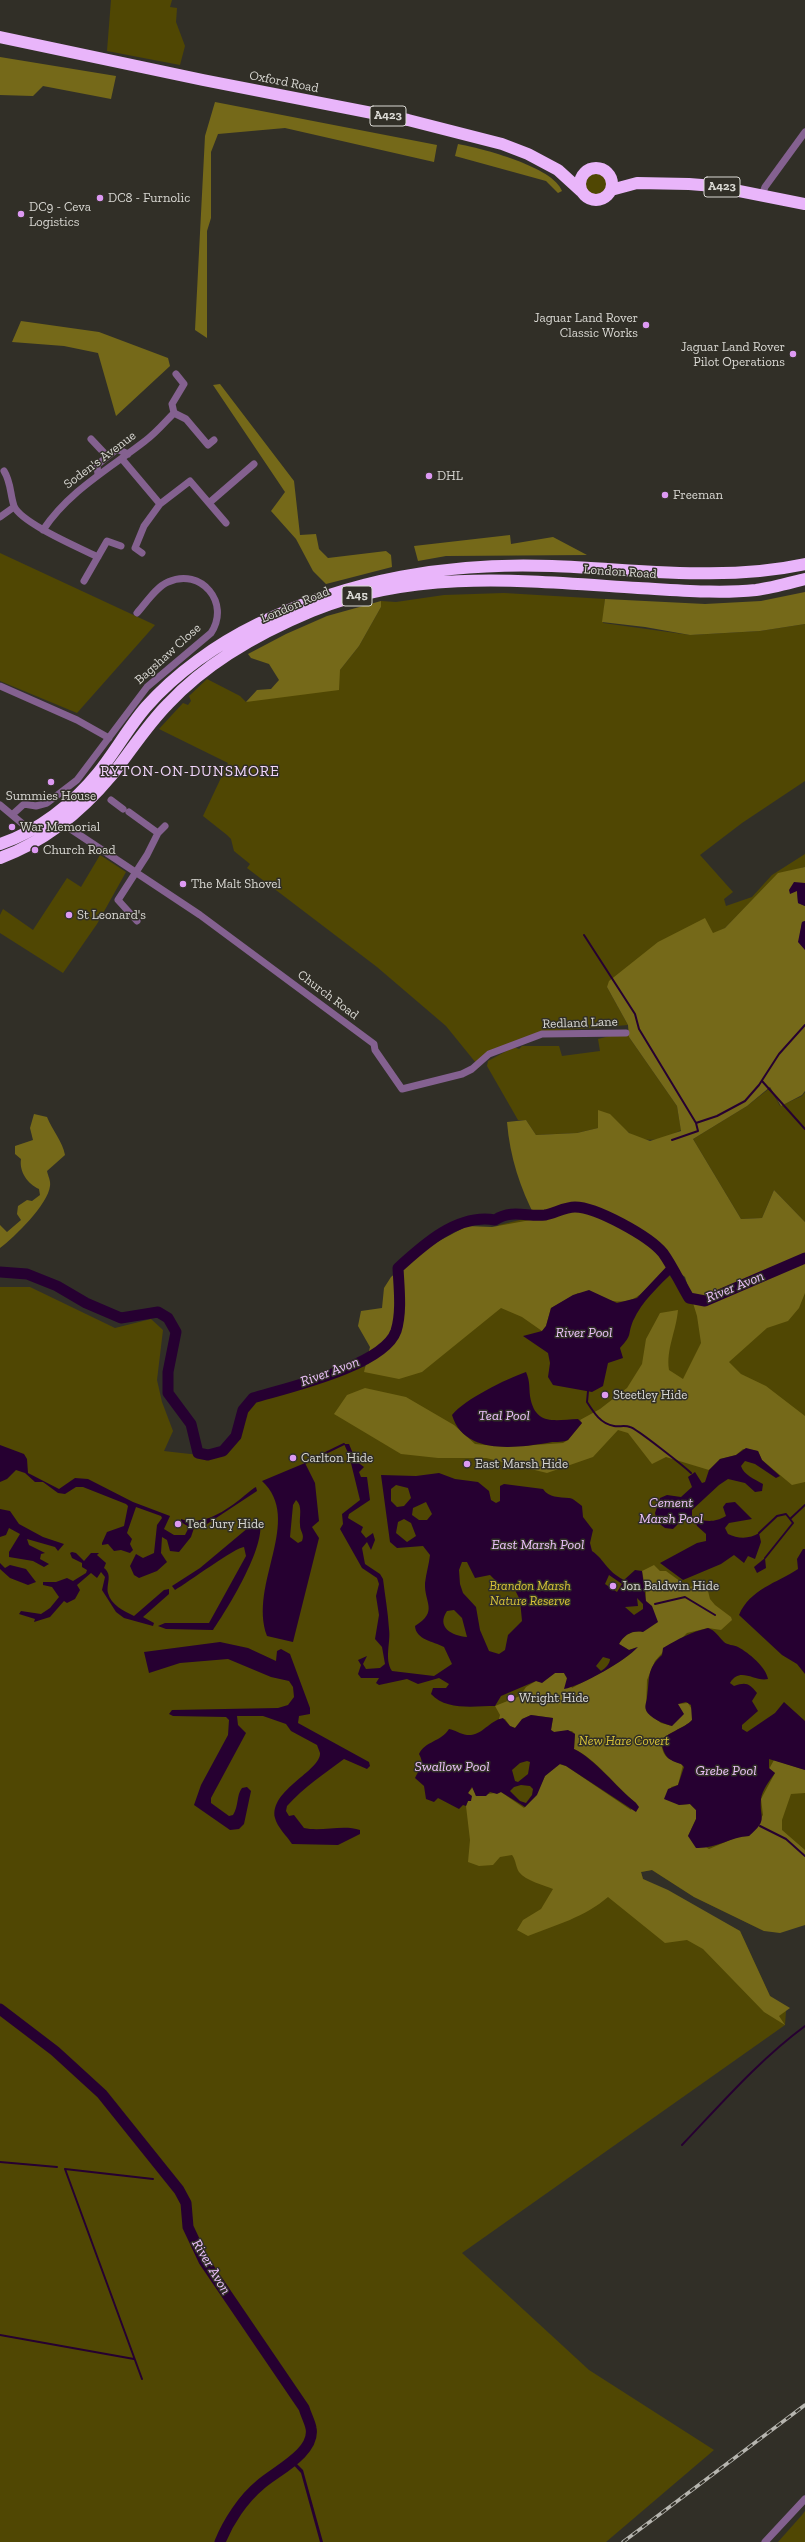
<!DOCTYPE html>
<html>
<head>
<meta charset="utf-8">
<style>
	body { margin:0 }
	canvas { display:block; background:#312f27 }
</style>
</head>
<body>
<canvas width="805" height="2542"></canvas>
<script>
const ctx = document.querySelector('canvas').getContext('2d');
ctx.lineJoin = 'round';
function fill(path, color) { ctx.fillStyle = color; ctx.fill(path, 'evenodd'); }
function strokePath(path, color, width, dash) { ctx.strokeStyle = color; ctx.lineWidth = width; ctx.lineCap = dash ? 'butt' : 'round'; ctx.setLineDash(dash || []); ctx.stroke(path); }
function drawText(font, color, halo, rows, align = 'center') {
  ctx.font = font + ' "Zilla Slab",serif'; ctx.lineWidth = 3; ctx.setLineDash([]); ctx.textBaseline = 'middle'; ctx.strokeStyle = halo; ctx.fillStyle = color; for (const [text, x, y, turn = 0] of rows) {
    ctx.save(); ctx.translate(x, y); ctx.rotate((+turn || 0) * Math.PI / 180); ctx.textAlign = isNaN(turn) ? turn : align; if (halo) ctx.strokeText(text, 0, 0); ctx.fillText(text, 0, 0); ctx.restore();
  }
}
fill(new Path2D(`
	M111 0H172L170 7 177 8 176 22 185 46 180 65 107 51Z
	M583 185a12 12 0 1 1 24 0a12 12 0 1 1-24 0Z
	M0 553 155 625 77 713 0 681Z
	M504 593 605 599 603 623 690 635 760 631 805 624V781L742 823 700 855 733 892 724 899 726 906 752 897 772 875 805 854V867L778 874 725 928 607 987 628 1025 542 1032 476 1063 446 1026 377 967 247 868 250 864 234 851 231 839 227 835 203 816 228 763 159 729 183 703 188 705 191 701 189 696 207 679 240 696 246 702 340 670 359 646 381 607V601L396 602 444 595Z
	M100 855 126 872 97 924 63 973 0 933V915L3 909 33 930 67 878 81 887Z
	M629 1031V1037L677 1106 681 1130C664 1140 644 1145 628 1132 616 1122 614 1115 598 1111V1128L577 1133 536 1135 526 1120H518L487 1066 488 1061 514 1047 519 1049 522 1046H559L562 1056 600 1051 598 1039Z
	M770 1088 780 1106 802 1096 805 1092V1222L774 1190 762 1218 741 1219 693 1139 747 1106Z
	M574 1207 651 1254 688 1297 705 1301 805 1258V1925L764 1931 694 1897 652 1870 641 1872 643 1879 740 1931 770 1996 786 2011 785 2025 462 2253 589 2370 714 2450 606 2542H0V1287H30L115 1328 151 1319 163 1330 157 1380 162 1402 173 1431 164 1451C188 1453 225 1463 236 1434 243 1418 240 1413 253 1398L342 1371 378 1364 499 1225Z
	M805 2511V2542H778L802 2515Z`), '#504703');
fill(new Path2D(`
	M0 57 116 76 111 99 43 86 33 96 0 95Z
	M215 102 437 145 434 162 285 128 218 134 211 152V218L207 231V338L195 330 205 136Z
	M458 144C481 148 554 167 562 191L558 193 546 181 455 156Z
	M21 321 99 332 168 358 170 366 116 416 98 353 64 346 12 342Z
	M220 384 294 481 300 535 316 534 319 549 328 558 386 551 391 555 392 567 326 584 313 571 296 539 271 511 285 492 213 385Z
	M510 535 511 544 553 537 587 555 446 556 418 561 414 546Z
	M805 592V624L760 631 690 635 645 627 602 622 605 599 705 604 761 601Z
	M381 601V607L359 646 340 670 339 690 246 702 257 690 271 689 279 680 269 664 251 658 248 654 286 634 327 616Z
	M805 867V883L791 893 797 890 798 903 805 906V921L802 922 800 936 805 950V1091L802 1095 781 1106 770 1087 747 1106 693 1139 741 1219 762 1218 774 1190 805 1222V1293L799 1308 788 1321 767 1328 729 1362 741 1374 766 1386 805 1416V1482L792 1485 762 1460 758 1451 743 1449 736 1455 720 1459 709 1470 666 1457 652 1464 628 1433 618 1430 593 1457 547 1473 486 1458H438L401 1454 334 1414 347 1395 365 1388 406 1397 454 1425 475 1444 506 1447 563 1443 568 1440 582 1423 580 1420 600 1409 627 1388 642 1364 646 1339 660 1313 678 1310C676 1332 666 1349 669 1370L683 1379 701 1343 697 1316 685 1277 670 1265C629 1306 636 1308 578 1293L551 1308 546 1326 542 1331 522 1317 501 1308 422 1372 399 1379 364 1372 370 1347 358 1326 361 1311 382 1308 384 1288 391 1277 424 1249 467 1226 492 1227 536 1219C520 1187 510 1158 507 1122L526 1120 536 1135 577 1133 598 1128V1110L610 1114 629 1133 650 1141 681 1131 677 1106 629 1037 628 1025 607 987 609 981 658 942 705 918 713 933 725 928 778 873Z
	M34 1114 47 1117C52 1130 63 1142 65 1155L47 1171C48 1176 51 1181 50 1186 48 1204 15 1237 0 1248V1225L7 1232 21 1220 17 1214 18 1206 27 1200 32 1201 40 1195 39 1189C28 1184 19 1172 21 1159L15 1154V1146L33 1140 30 1128Z
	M654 1565 660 1571H666L688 1587 701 1585 708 1591 710 1599 715 1605 731 1617 732 1620 721 1630 708 1628 687 1633 680 1640 670 1644 655 1661 647 1680 646 1711 661 1723 672 1726 678 1704 688 1703 693 1711 692 1720C685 1728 664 1734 661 1741 663 1761 670 1758 683 1765L678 1785 671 1787 679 1805 690 1804 696 1810V1819L688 1836 709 1849 737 1837 749 1836 763 1815 761 1799 775 1773 769 1769 774 1760 805 1770V1793L791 1794 782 1820V1830L805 1850V1925L780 1933 764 1931 694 1897 652 1870 641 1872 643 1879 668 1890 740 1931 770 1996 790 2008 779 2016 785 2025 764 2012 703 1949 687 1940 665 1943 608 1897C585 1917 556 1925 528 1936L517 1930 523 1920 541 1909 553 1889C544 1885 526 1881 519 1872 516 1868 516 1860 512 1855L500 1857 493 1865 479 1866 468 1862 470 1840 466 1806 468 1801H471L468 1793 473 1787 476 1796 501 1792 524 1808 536 1795 545 1776 559 1764 566 1766 631 1810 636 1803C616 1787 595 1758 574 1749L575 1734 572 1731 554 1732 551 1730 553 1718 531 1715 523 1719 515 1728 510 1726 505 1719H499L500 1715 495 1706 520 1696 526 1687 536 1681 542 1682 555 1673H564L572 1688C591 1677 624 1663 637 1647L629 1650 619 1644C624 1635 632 1630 643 1632L646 1592 642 1571Z`), '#756919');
fill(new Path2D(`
	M794 882 805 883V906L798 903 797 891 790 894 789 890Z
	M805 921V950L798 942 802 922Z
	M669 1264 674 1271C659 1286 642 1301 633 1321 627 1336 633 1334 620 1348L623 1358 608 1363 603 1386 592 1392 553 1385 548 1377 550 1363 548 1353 523 1336 542 1331 546 1326 551 1308 573 1295 589 1290 617 1303 637 1298Z
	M526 1372C530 1381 529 1386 530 1396 535 1426 554 1420 578 1419L582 1423 568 1440C561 1443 554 1441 547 1443 515 1448 464 1455 452 1415 465 1399 506 1379 526 1372Z
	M344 1444H349L356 1461 364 1467 359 1472 361 1477H367L370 1500 349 1514 348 1518 363 1527 361 1532 366 1538 373 1533 375 1540 371 1550 367 1542 362 1548 365 1564 380 1574 383 1579C385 1596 388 1612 389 1629 391 1642 384 1659 392 1671L434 1676 452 1664 444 1647C433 1641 416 1640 415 1626 439 1611 424 1603 425 1583 426 1574 429 1564 430 1555L423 1546 397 1548 390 1542 381 1475 416 1476 439 1473 455 1479 478 1482 489 1491 491 1500 496 1503 500 1501V1486L504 1484 543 1489C549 1498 559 1497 569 1498 573 1498 578 1503 582 1506L583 1517 593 1530 590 1543 592 1551C606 1561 605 1570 624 1580L635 1570 642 1571 646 1601 652 1606 658 1622 643 1632C632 1630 624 1635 619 1644L629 1650 638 1647C626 1660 582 1686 564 1689L567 1678 564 1673H555L542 1683 536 1681 501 1696 495 1706C475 1706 446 1711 431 1694L433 1688H446L449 1684 439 1678 418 1684 407 1679 379 1685 376 1683 379 1678H361L358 1674 361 1665 358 1660 367 1656 363 1664 366 1669 380 1668 385 1664 382 1647 375 1639 379 1615 376 1596 379 1584 377 1578 362 1568 340 1529 343 1524 342 1514 360 1500 349 1455ZM396 1485 408 1488 411 1498 404 1506 397 1507 391 1501V1489ZM426 1502 432 1514 427 1520H419L412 1515 413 1508ZM404 1519 411 1523 416 1536 407 1542 396 1533 398 1522ZM462 1562H467L475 1578 490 1575 501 1586H509L515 1590 520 1600 522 1621 508 1635 505 1650 499 1654 489 1651 480 1630 476 1607 463 1593 460 1584 459 1570ZM609 1575 622 1584 617 1592 605 1584ZM637 1598 643 1604V1609L634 1615 625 1607 638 1606ZM454 1610 462 1618 467 1637C452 1636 436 1627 447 1611ZM603 1657 610 1659C610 1663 606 1668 601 1671L596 1666Z
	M0 1445 24 1454 27 1459 28 1473 59 1489 75 1478 88 1479 133 1502 170 1516 164 1529 174 1535H185L189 1527 181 1522V1519C208 1528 234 1504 254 1488L256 1487 257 1491 204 1526 194 1528 191 1537 179 1552 170 1551 167 1540 162 1537 161 1553 167 1562 157 1571 139 1578 134 1575 130 1566 136 1554 143 1558 154 1553 157 1525 162 1518 161 1516 136 1507 127 1533 132 1539 130 1544 133 1550 130 1553 121 1550 114 1551 108 1544 102 1545V1543L107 1532 124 1526 128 1506 126 1504 83 1487H76L65 1494 58 1493 43 1482H35L25 1473 16 1470 7 1479 0 1482Z
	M746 1448 758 1451 762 1460 780 1476 776 1478 755 1464 745 1461 741 1466C744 1475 754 1479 763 1484L762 1491 755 1492 745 1483 728 1479 719 1485 692 1510V1517H685L673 1529 665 1528 657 1522 655 1513 660 1498 667 1495 681 1497 692 1487 688 1477 695 1472 702 1483 705 1482 709 1470 720 1459 736 1455Z
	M305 1463 315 1483 319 1521 312 1527 319 1538 293 1642 267 1636C248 1584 304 1520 262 1481ZM296 1500C303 1506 299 1517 300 1525 300 1532 305 1534 302 1541L298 1543 290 1537 293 1505Z
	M735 1502 752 1519 729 1523 725 1528 728 1534C738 1539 750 1539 759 1533L761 1542 755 1559 748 1556 744 1563 734 1555 721 1564 683 1580 660 1563 697 1543 706 1541V1534L697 1526 694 1519C707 1521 714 1523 726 1516L723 1507 726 1503Z
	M0 1509 10 1511 19 1524 43 1537 64 1544 58 1551 55 1547 27 1539 29 1545 45 1553 41 1554 40 1559 49 1564 44 1567 33 1561 9 1557V1552L20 1534 9 1528 6 1535 0 1537Z
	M255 1522H260C265 1548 228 1608 213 1630L166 1629 158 1626 165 1623H209L246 1556 244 1547C236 1547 187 1583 175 1590L172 1586 200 1568Z
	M803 1549H805V1674L797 1664 782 1655 739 1615C750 1589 777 1583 798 1569L797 1559Z
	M72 1552 76 1553 84 1561 91 1553H99L97 1555 106 1563 104 1568C113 1575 106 1584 108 1593 111 1605 124 1611 134 1616L164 1590 169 1589V1594L143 1617 154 1623 153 1626 124 1618 116 1612 102 1590 105 1577 101 1572 97 1578 91 1573 77 1585 80 1590 75 1599 67 1603 64 1601 50 1617 34 1622 35 1619 19 1614 21 1611 41 1614 50 1608 59 1597 52 1587 43 1585V1582H56L67 1578 73 1581 86 1573 87 1570 82 1567V1563L72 1558 70 1553Z
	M765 1558 766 1568 757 1573 754 1567Z
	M0 1563 5 1568 10 1565 26 1569 36 1582 28 1585 10 1578 0 1569Z
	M708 1628C716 1631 718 1636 724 1642 727 1645 734 1645 738 1647 749 1653 766 1667 768 1679 754 1682 740 1666 730 1683L734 1686C746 1682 749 1683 757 1693L752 1701 758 1711 742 1725V1729L747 1732 775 1713 784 1702 805 1721V1770L769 1759V1768L775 1773C770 1780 762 1790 761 1799 759 1819 769 1819 749 1836 730 1837 716 1849 696 1848L688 1836 696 1819V1810L690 1804 679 1805 664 1799 668 1789 678 1785 684 1767 681 1764C668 1760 664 1757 661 1741 664 1734 685 1728 692 1720L691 1705 686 1702 678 1704 684 1714 672 1726C664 1724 649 1718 646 1710 644 1706 647 1701 647 1697 650 1679 646 1669 662 1655L663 1648C678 1639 691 1632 708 1628Z
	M220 1642 248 1648 276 1661 277 1651 281 1649 290 1654 310 1708V1714L299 1716 298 1723 369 1762 370 1766 367 1769 344 1759C324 1774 304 1787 287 1806L286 1811 289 1816 294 1815 304 1828C322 1832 343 1824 360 1830V1834L338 1845 292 1844C287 1836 277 1827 275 1818 269 1790 321 1771 320 1753L317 1745 291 1731 286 1724 263 1716H237L238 1725 246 1733 211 1798V1803L229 1816 233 1815C239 1806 236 1796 242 1788L247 1787 251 1791 244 1824 239 1829 230 1830 194 1805 201 1785 228 1735 229 1720 226 1717 173 1716 169 1714 172 1710 278 1708 288 1705 294 1697 293 1687 289 1681 271 1677 228 1659 180 1663 149 1673 144 1652Z
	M531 1715 553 1718 551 1730 554 1732 568 1730 575 1734 574 1749C595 1759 616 1787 636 1803L639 1807 636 1812 566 1766 560 1764 545 1776 537 1795 525 1807 501 1792 497 1794 490 1792 486 1796H476L472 1787 468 1793 472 1796 471 1801H468L466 1806 463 1805 459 1809 438 1798 434 1802 426 1799 424 1786 415 1778C420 1768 425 1765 419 1754 425 1741 441 1742 449 1729 455 1730 460 1734 467 1735 483 1736 488 1721 503 1718L510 1726 515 1728 522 1719ZM527 1761 530 1762 528 1774 518 1782 515 1781 512 1770 520 1763ZM521 1785 530 1786 533 1789 532 1795 526 1803 520 1801 510 1791 514 1787Z
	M292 2459 303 2470 323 2542H320L301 2473 289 2460Z`), '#260031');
strokePath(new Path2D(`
	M584 935 635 1014 639 1029 696 1123
	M762 1081 805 1129
	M672 1140 698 1131 696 1123 717 1116 745 1101 759 1085 779 1054 805 1025
	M588 1391 587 1402C594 1413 601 1424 614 1426 619 1427 625 1425 630 1427 636 1428 686 1468 691 1473
	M305 1463 344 1444
	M692 1517 694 1519
	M759 1533 777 1516 786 1514 790 1519 805 1505
	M765 1558 793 1523 790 1519
	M655 1604 685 1597 715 1615
	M760 1826 786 1839 805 1856
	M682 2145C721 2104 759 2060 805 2026
	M0 2162 57 2167
	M0 2335 134 2359
	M142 2379 65 2169 153 2179`), '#260031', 2);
strokePath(new Path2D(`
	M0 1272 27 1274 57 1286 86 1303 121 1318 158 1312 168 1318 176 1332 168 1372V1393L191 1424 198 1453 208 1455 223 1451 236 1436 243 1410 253 1398C286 1388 384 1366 396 1331 402 1312 399 1288 398 1268 423 1245 458 1213 495 1220 512 1209 527 1217 545 1215 555 1213 565 1207 575 1207 596 1207 649 1236 663 1253 673 1267 680 1283 689 1298L705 1301 805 1258
	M0 2009 55 2051 102 2094 179 2190 186 2203 188 2227 204 2261 304 2408C306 2415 310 2422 311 2428 316 2453 274 2472 260 2485 243 2499 228 2522 220 2542`), '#260031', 11);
strokePath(new Path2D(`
	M762 195 765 187 805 132
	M176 374 184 384 172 404 174 413 186 419 208 445 214 440
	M91 439 107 456
	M122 459 160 504
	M4 471C11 482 10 494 14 506 21 523 80 548 98 557
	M98 475 97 465 117 449 128 454
	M209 503 254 464
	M0 517 14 507
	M43 530C69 491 109 469 145 441 156 433 165 422 174 413
	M142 553 135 548 144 526 160 504 190 481 226 523
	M84 581 107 541 121 546
	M0 686 77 720 109 738
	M111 800 123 809
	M0 805 30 830
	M129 812 158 833
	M13 814 24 804 36 806 47 803 77 780 147 687 211 633C231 603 201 567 168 582 156 587 146 603 137 613
	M60 822 200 915 374 1044 375 1050 402 1089 462 1074 472 1069 489 1054 542 1034 626 1033
	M137 921 118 900 147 855 158 833 165 826
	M765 2542 805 2499`), '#846190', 7);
strokePath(new Path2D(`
	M0 37 203 80 408 120 502 144 528 154 558 170 581 191
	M580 184a16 16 0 1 1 32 0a16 16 0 1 1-32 0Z
	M611 190 637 183 689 184 714 186 805 204
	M0 844C37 832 74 803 98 773 115 752 128 728 146 707 176 673 217 644 258 624 349 579 451 562 552 566 637 569 721 582 805 564
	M0 858C44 842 82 811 112 775 131 751 147 725 168 704 207 662 259 633 312 611 417 568 528 581 638 588 678 590 717 594 756 590 772 588 789 583 805 579`), '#e9b5fa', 12);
const rail = new Path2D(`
	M623 2542 805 2405`);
strokePath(rail, '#b6b5af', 3.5);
strokePath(rail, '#312f27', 2, [6]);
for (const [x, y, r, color] of [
	[100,198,4,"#dd99f3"],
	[21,214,4,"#dd99f3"],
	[646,325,4,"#dd99f3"],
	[793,354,4,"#dd99f3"],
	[429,476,4,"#dd99f3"],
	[665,495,4,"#dd99f3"],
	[51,782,4,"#dd99f3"],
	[12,827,4,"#dd99f3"],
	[35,850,4,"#dd99f3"],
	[183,884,4,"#dd99f3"],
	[69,915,4,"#dd99f3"],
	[605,1395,4,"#dd99f3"],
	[293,1458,4,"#dd99f3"],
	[467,1464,4,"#dd99f3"],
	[178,1524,4,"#dd99f3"],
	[613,1586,4,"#dd99f3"],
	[511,1698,4,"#dd99f3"]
]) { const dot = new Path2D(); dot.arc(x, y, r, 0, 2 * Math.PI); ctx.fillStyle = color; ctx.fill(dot); strokePath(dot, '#312f27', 1.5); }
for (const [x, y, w] of [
	[388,116,36],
	[722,187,36],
	[357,596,30]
]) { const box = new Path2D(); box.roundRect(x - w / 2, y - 10, w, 20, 3); ctx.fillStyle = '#312f27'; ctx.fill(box); strokePath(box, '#d9d8d3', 1); }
drawText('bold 12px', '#d9d8d3', null, [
	["A423",388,116],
	["A423",722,187],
	["A45",357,596]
]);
drawText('13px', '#d9d8d3', '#312f27', [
	["Oxford Road",284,82,11],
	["Soden's Avenue",100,460,-37],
	["London Road",620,572,4],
	["London Road",295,605,-23],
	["Bagshaw Close",168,654,-42],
	["Church Road",328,995,37],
	["Redland Lane",580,1023,-2]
]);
drawText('13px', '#d9d8d3', '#312f27', [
	["DC8 - Furnolic",108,198],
	["DC9 - Ceva",29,207],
	["Logistics",29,222],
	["Jaguar Land Rover",638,318,"right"],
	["Classic Works",638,333,"right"],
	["Jaguar Land Rover",785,347,"right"],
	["Pilot Operations",785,362,"right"],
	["DHL",437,476],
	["Freeman",673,495],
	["Summies House",51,796,"center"],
	["War Memorial",20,827],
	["Church Road",43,850],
	["The Malt Shovel",191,884],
	["St Leonard's",77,915],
	["Steetley Hide",613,1395],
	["Carlton Hide",301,1458],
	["East Marsh Hide",475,1464],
	["Ted Jury Hide",186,1524],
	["Jon Baldwin Hide",621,1586],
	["Wright Hide",519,1698]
], 'left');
drawText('italic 13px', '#d8c338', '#312f27', [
	["Brandon Marsh",530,1586],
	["Nature Reserve",530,1601],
	["New Hare Covert",624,1741]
]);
drawText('italic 14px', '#edc2fc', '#312f27', [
	["River Avon",735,1287,-22],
	["River Pool",584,1333],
	["River Avon",330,1372,-20],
	["Teal Pool",504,1416],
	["Cement",671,1503],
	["Marsh Pool",671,1519],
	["East Marsh Pool",538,1545],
	["Swallow Pool",452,1767],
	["Grebe Pool",726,1771],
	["River Avon",211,2267,59]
]);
ctx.letterSpacing = '1px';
drawText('15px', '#f1d5fb', '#312f27', [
	["RYTON-ON-DUNSMORE",190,772]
]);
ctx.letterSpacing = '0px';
</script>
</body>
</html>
